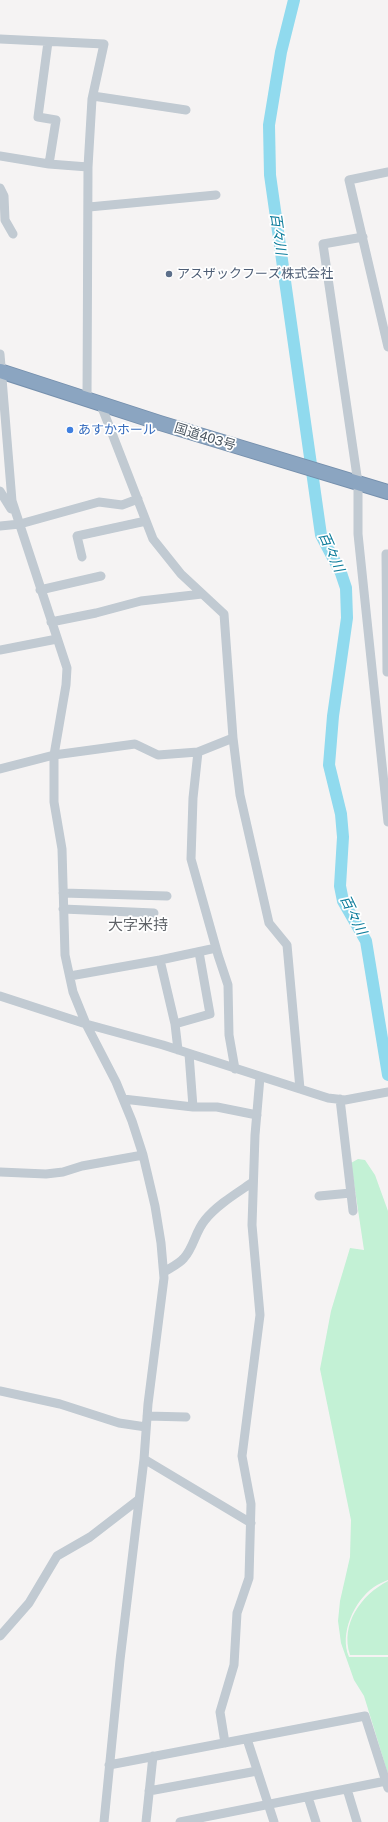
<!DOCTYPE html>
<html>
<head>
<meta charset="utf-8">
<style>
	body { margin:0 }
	canvas { display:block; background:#f5f3f3 }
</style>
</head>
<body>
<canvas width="388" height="1822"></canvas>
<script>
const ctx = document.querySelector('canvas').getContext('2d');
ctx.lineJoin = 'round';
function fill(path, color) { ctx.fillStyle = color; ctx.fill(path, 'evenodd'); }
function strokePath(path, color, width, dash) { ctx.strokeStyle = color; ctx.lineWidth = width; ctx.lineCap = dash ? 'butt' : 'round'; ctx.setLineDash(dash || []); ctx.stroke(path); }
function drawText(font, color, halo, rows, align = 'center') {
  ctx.font = font + ' "Public Sans","Noto Sans JP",sans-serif'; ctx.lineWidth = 3.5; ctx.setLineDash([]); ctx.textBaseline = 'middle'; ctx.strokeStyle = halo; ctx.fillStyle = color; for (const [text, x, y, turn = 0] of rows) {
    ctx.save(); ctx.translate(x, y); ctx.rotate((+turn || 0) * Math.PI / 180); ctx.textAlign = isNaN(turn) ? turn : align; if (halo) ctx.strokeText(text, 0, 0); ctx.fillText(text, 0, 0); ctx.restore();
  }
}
fill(new Path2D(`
	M358 1159 365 1160 375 1175 388 1211V1580C383 1582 378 1584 374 1587 354 1601 339 1634 349 1657H388V1774L364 1696 354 1680 341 1643 338 1621 340 1601 350 1557 351 1520 320 1369 331 1311 350 1248 364 1250 351 1163Z
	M388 1581V1655H350C340 1624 361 1595 388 1581Z`), '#c3f1d5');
strokePath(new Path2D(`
	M294 0 281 52 269 125 270 175 321 535 341 573 346 588 347 618 333 716 329 765 341 814 343 837 340 886 343 901 366 941 388 1075`), '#90daee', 12);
const highway = new Path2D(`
	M0 371 160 423 388 492`);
strokePath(highway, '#7690ad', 16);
strokePath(new Path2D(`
	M0 39 104 44 92 99 88 167 87 400
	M48 42 38 117 56 120 49 164
	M93 96 186 110
	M0 156 49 164 88 167
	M388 172 349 180 388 347
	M0 188 4 196 5 220 13 234
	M89 207 216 195
	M363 237 323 244 358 483V534L388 822
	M0 354 12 501 67 668 66 685 54 755V802L62 849 65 955 73 992 86 1024 116 1082 132 1121 143 1155 155 1206 161 1243 164 1278 148 1404 144 1459 120 1660 104 1822
	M101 405 153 539 181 574 224 614 233 738 240 795 269 923 287 945 300 1089
	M0 491 11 509
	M0 526 20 524 99 502 122 505 138 499
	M82 557 77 536 146 521
	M40 590 101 576
	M51 622 96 613 141 601 202 594
	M0 650 57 639
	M387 672 386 554H388
	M198 752 193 798 191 859 218 955 228 985 229 1035 235 1069
	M0 769 54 755 135 744 158 755 198 752 233 738
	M63 893 167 896
	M63 909 154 913
	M160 960 175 1024 178 1050
	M70 976 160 960 216 948
	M0 996 86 1024 163 1045 328 1098 345 1100 388 1092
	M175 1024 210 1014 199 952
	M123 1099 193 1107 189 1054
	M340 1099 353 1211
	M193 1107H217L257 1115
	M0 1172 46 1174 63 1172 82 1166 143 1155
	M319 1196 351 1193
	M164 1272C170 1268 179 1264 184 1258 194 1247 195 1232 205 1220 217 1205 237 1193 253 1182
	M0 1391 60 1404 119 1423 146 1427
	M147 1416 186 1417
	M144 1459 251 1523
	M0 1636 29 1603 57 1556 90 1537 138 1500
	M247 1739 274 1822
	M225 1743 220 1712 234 1665 237 1613 249 1578 251 1504 242 1456 260 1315 252 1225 255 1135 260 1077
	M109 1765 365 1716 388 1788
	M347 1789 357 1822
	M149 1791 257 1771
	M308 1797 316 1822
	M146 1822 153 1756
	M180 1822 386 1781`), '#c1cad2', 9);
strokePath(highway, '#8ba5c1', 14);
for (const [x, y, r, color] of [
	[169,274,4,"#5c6f8a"],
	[70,430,4,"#3f7fe0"]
]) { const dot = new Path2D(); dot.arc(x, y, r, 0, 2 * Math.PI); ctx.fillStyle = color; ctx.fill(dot); strokePath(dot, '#fff', 1.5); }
drawText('13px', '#4e5e75', '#fff', [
	["アスザックフーズ株式会社",177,274]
], 'left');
drawText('13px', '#366cbe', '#fff', [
	["あすかホール",78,430]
], 'left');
drawText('13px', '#4a5661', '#fff', [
	["国道403号",205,437,17]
]);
drawText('italic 14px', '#0c7c9b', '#fff', [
	["百々川",278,234,82],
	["百々川",331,552,66],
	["百々川",353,915,64]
]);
drawText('15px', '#5f6368', '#fff', [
	["大字米持",138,925]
]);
</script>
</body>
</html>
